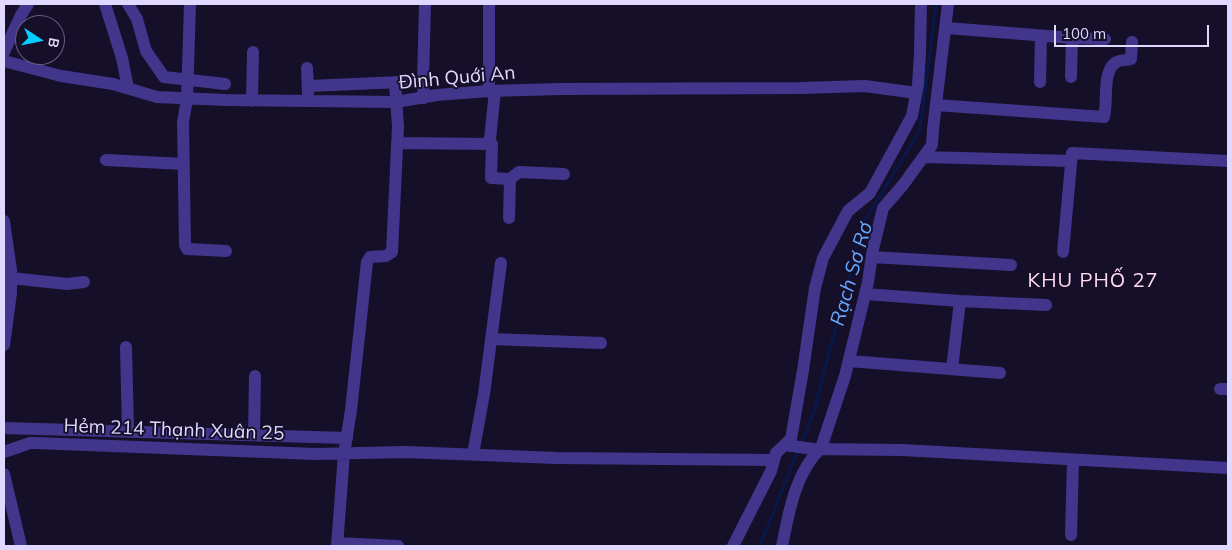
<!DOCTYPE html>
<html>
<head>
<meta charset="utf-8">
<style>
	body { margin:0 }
	#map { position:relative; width:1232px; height:550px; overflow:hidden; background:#160f2a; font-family:Mulish,sans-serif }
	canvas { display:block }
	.frame { position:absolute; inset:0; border:5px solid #e0d8ff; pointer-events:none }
	.north { position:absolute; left:15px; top:15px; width:50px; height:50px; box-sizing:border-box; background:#160f2a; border:1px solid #675f7f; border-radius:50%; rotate:101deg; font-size:14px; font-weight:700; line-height:20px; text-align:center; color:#e0d8ff }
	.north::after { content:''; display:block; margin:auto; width:18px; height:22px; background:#04cdff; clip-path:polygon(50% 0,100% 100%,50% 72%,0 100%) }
	.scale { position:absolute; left:1054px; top:25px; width:155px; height:22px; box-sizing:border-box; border:2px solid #e0d8ff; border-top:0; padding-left:6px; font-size:15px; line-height:18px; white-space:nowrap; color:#e0d8ff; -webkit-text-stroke:4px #160f2a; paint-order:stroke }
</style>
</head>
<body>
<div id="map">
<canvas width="1232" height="550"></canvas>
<div class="frame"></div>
<div class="north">B</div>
<div class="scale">100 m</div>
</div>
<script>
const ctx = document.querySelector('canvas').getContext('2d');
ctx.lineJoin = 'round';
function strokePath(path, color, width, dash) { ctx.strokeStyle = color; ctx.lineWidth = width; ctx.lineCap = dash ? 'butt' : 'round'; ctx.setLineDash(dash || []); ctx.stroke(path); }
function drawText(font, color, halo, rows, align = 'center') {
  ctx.font = font + ' Mulish,sans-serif'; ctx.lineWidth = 4; ctx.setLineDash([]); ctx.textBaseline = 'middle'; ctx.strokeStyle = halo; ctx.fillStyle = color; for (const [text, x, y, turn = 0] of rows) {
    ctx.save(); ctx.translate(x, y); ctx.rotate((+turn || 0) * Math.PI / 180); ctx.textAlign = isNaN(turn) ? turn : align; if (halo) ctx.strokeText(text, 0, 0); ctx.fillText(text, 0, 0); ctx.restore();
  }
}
strokePath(new Path2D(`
	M801 445 814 411 863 224 920 130 936 4
	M760 546 798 450`), '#07194b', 3);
strokePath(new Path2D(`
	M105 4 122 58 128 88
	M128 4 137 19 146 51 164 77 225 84
	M190 4 187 99 183 122 185 245 187 249 226 251
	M947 28 1072 38 1105 39
	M4 52 21 15 28 4
	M4 61 61 76 113 84 157 97 226 100 396 102 437 95 489 91 561 89 801 88 865 86 916 93
	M307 68 308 93
	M1071 77 1072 38
	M423 81 425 4
	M1040 82 1041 36
	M309 86 423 81 424 98
	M489 91V4
	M252 101 253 52
	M936 105 1104 117C1108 102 1102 73 1115 63 1120 59 1126 61 1131 59L1132 42
	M490 139 495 91
	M397 143 492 144 491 178 510 179 519 172 564 174
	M924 157 1071 161
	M106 160 184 164
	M509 218 510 179
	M4 221 11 270V293L4 345
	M1063 252 1072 153 1228 161
	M872 257 1011 265
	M11 278 67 284 84 282
	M865 294 960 301 1046 305
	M491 339 601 343
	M126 347 128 431
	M849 361 1000 373
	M952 369 960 301
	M1220 389H1228
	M4 428 347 438
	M254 435 255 376
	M785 445 813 449 902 450 1228 468
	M4 452 30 443H35L316 454 406 452 556 458 774 460
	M473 454 484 394 501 263
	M4 474 21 546
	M1071 535 1073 460
	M337 543 398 546
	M337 546 344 454 351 410 367 262 370 257 386 256 392 252 398 127 395 82
	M733 546 771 471 776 453 791 439 803 370 815 288 823 258 848 211 870 193 912 116 918 85 920 53 921 4
	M782 546C789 512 795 473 821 448L845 376 868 282 873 249 883 208 903 185 932 145 933 129 948 4`), '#42368c', 12);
drawText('19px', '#e0d8ff', '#160f2a', [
	["Đình Quới An",457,78,-5],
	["Hẻm 214 Thạnh Xuân 25",174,430,2]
]);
drawText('italic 20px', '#66a9ff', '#160f2a', [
	["Rạch Sơ Rơ",852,274,-74]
]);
ctx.letterSpacing = '1px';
drawText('20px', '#ffdaee', '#160f2a', [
	["KHU PHỐ 27",1093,281]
]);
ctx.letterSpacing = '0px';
</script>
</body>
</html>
